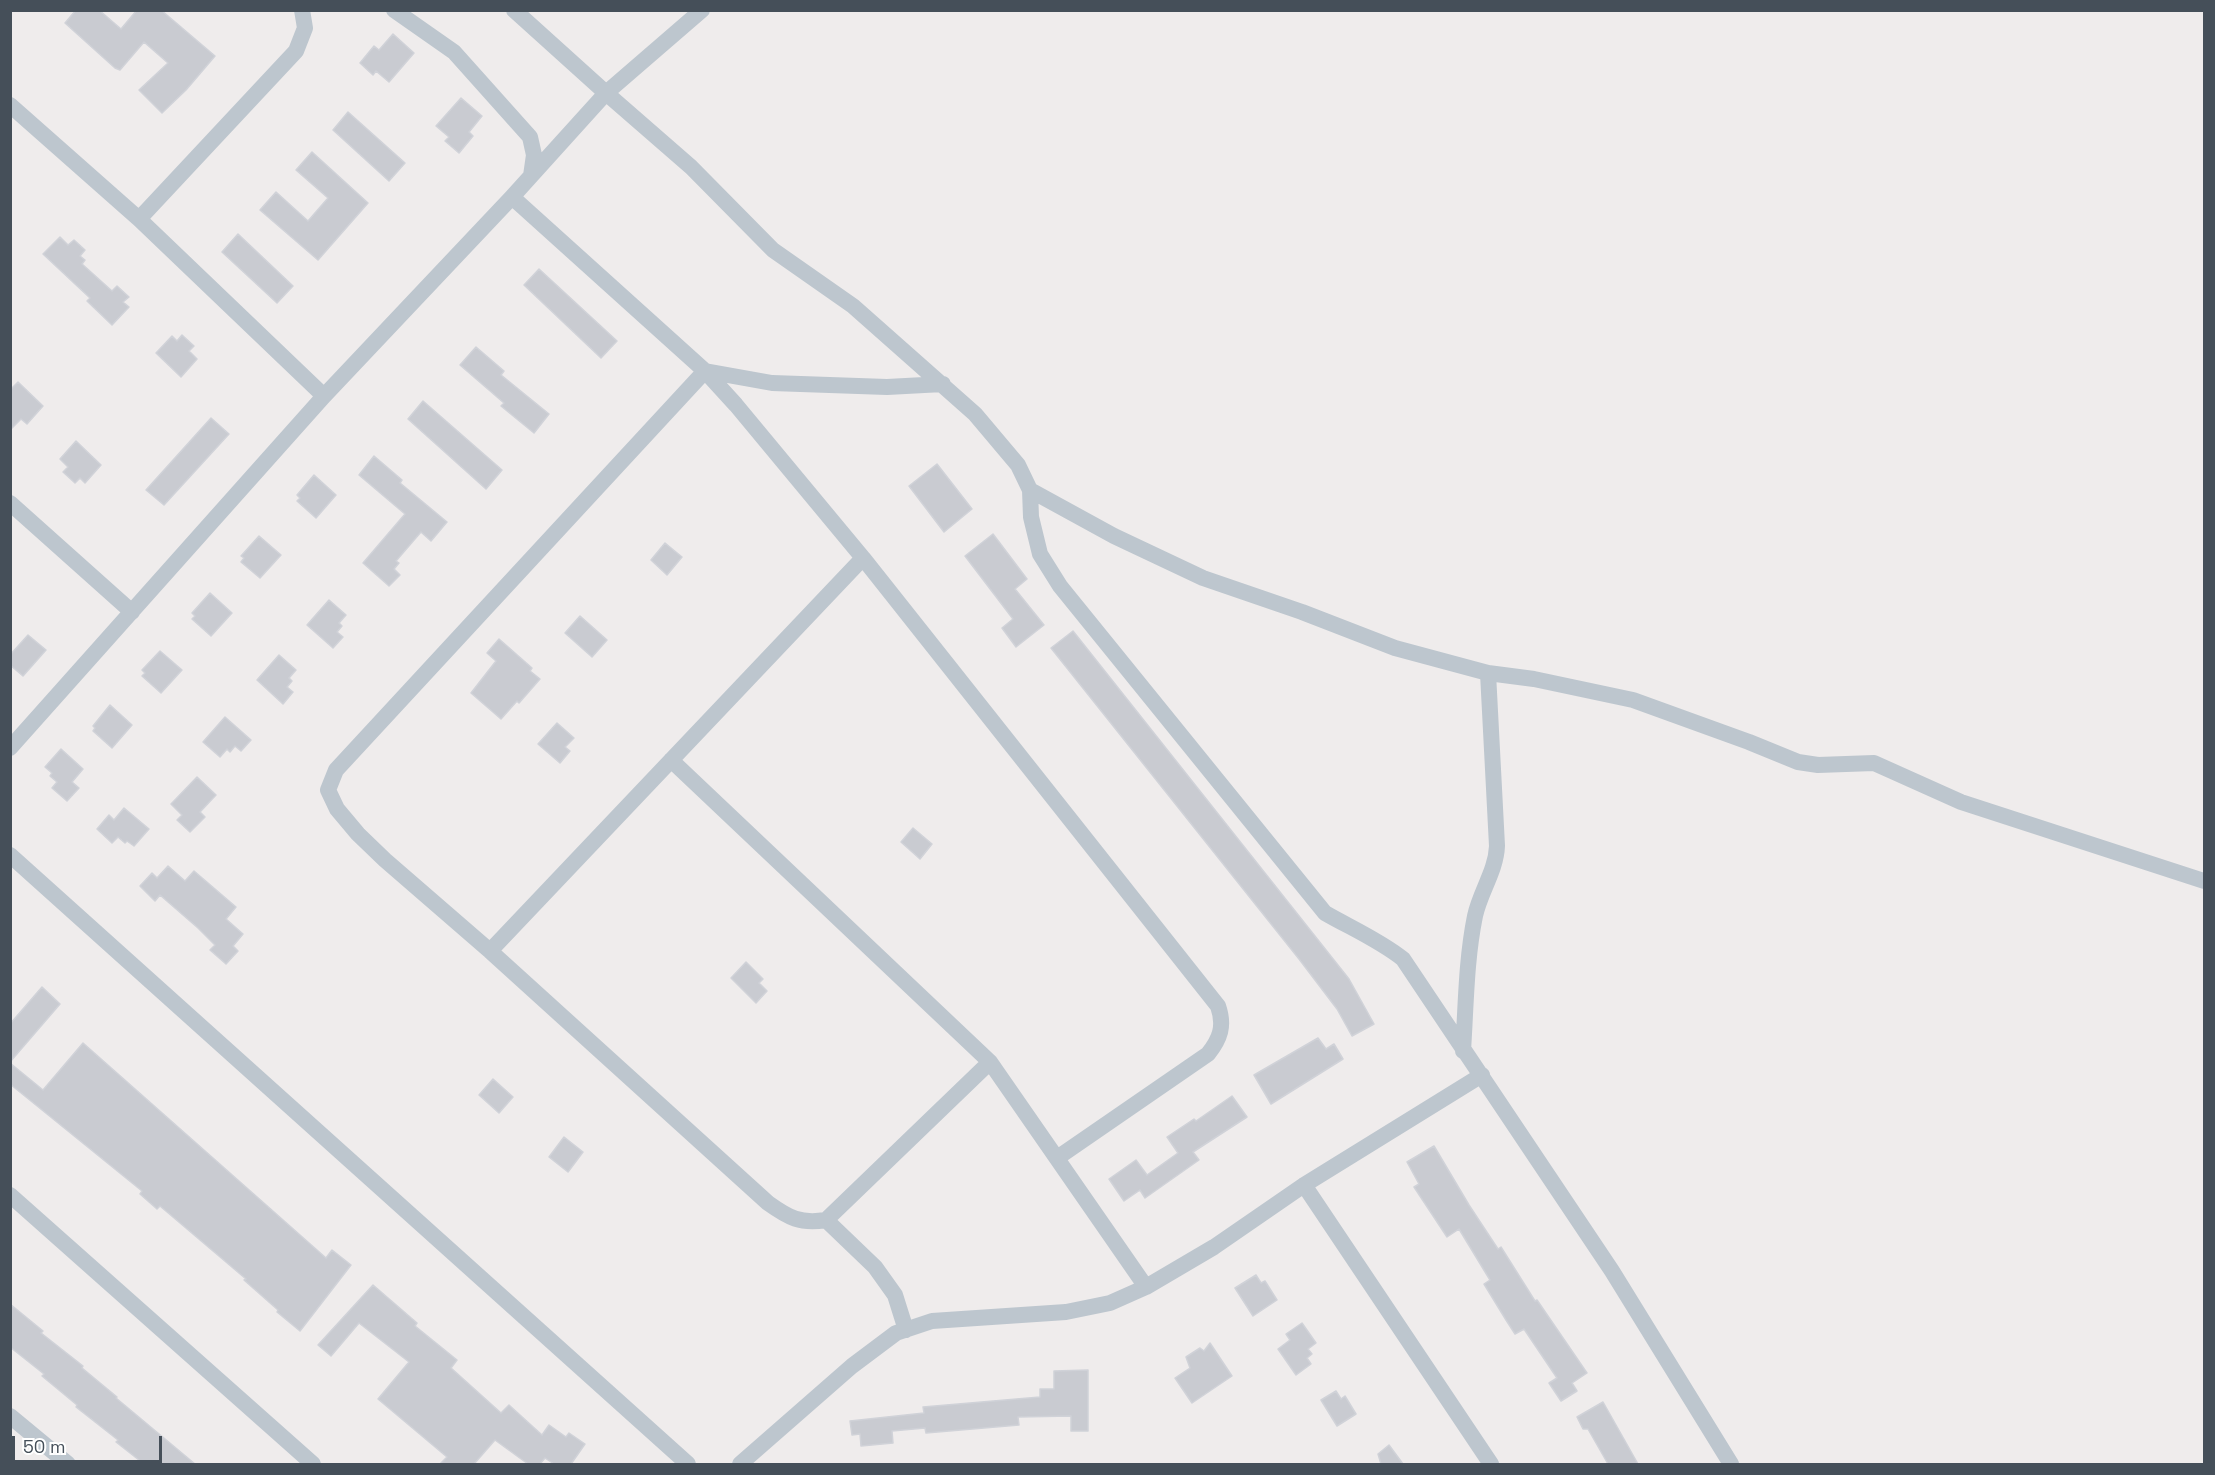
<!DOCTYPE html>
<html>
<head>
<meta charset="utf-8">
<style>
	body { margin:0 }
	#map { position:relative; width:2215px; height:1475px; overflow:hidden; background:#efecec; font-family:"Space Grotesk",sans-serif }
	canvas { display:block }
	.frame { position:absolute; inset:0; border:12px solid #454f59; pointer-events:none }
	.scale { position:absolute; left:12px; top:1436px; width:150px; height:27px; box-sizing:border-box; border:3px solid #454f59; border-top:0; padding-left:8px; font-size:18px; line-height:21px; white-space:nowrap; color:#454f59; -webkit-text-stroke:4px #fff; paint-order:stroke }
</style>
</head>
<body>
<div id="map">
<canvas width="2215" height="1475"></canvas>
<div class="frame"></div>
<div class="scale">50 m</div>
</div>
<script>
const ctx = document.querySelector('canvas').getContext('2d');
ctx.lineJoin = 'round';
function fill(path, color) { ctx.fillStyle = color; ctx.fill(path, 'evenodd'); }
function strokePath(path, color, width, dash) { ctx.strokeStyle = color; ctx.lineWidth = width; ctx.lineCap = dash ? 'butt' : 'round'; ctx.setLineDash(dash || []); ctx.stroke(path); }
const building = new Path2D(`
	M76 10H99L121 29 137 10H161L215 56 186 90 162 113 139 90 168 63 144 42 120 70 115 68 65 23Z
	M393 34 414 53 389 82 376 71 373 75 360 63 374 46 379 50Z
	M461 98 482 116 469 132 473 136 459 153 445 141 449 137 436 126Z
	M348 112 405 163 389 181 333 130Z
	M312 152 368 203 318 260 260 210 276 192 308 221 328 198 296 170Z
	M238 234 293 286 277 303 222 252Z
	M60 237 68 245 74 240 85 250 80 256 85 260 82 264 112 291 117 286 129 297 123 302 129 307 112 325 87 301 90 298 43 254Z
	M539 269 617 341 601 358 524 285Z
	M182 335 194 346 189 351 197 359 181 377 156 353 172 336 177 341Z
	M476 347 504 371 501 375 549 414 534 433 501 406 504 403 460 365Z
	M18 382 43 406 27 424 21 419 10 430V390Z
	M423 401 502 470 486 489 408 419Z
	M211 418 229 434 164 505 146 490Z
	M76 441 101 465 85 483 80 478 75 483 63 472 68 467 60 459Z
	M374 456 402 480 400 483 447 522 431 541 421 532 396 561 399 563 394 569 400 575 389 586 363 563 405 514 359 475Z
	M937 464 972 509 944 532 909 486Z
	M314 475 336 495 316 518 297 501 300 498 297 495Z
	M993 534 1027 579 1015 589 1044 625 1016 647 1002 628 1013 619 965 556Z
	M259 536 281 555 260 578 241 562 244 558 241 556Z
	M665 543 682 557 667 575 651 560Z
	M210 593 232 613 211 636 192 619 195 616 192 613Z
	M329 600 346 615 339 623 342 626 337 632 343 637 333 648 307 625Z
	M580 616 607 640 592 657 565 633Z
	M1073 631 1349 979 1374 1024 1352 1036 1337 1009 1299 959 1051 648Z
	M28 635 46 650 23 676 10 665V655Z
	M499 639 532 668 530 671 540 679 519 703 517 701 501 719 471 693 496 661 487 653Z
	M160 651 182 670 161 693 142 676 145 673 142 670Z
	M279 655 296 670 289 678 292 681 287 687 293 692 283 704 257 680Z
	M110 705 132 725 112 748 93 731 95 728 93 726Z
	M225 717 251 740 241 751 235 746 230 752 227 749 220 757 203 742Z
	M557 723 574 738 565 747 570 751 560 763 538 744Z
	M61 749 83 769 72 782 79 788 67 801 52 788 57 782 50 776 52 773 45 767Z
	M197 777 216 795 200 812 205 817 190 832 177 820 182 815 171 804Z
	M124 808 149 829 134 846 127 841 125 843 118 837 112 843 97 829 109 815 114 820Z
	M913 828 932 844 920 859 901 842Z
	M168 866 185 881 194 871 236 907 226 919 243 934 233 946 238 951 226 964 210 950 215 945 198 928 160 895 155 901 140 886 152 873 157 878Z
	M746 962 763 979 759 983 767 991 756 1003 731 978Z
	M42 987 60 1004 10 1062V1024Z
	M1318 1038 1326 1049 1334 1044 1343 1059 1271 1104 1254 1075Z
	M83 1043 326 1258 332 1250 351 1265 300 1331 277 1312 278 1310 244 1280 246 1279 160 1206 157 1209 140 1194 142 1191 10 1084V1063L43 1090Z
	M493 1079 513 1097 499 1113 479 1095Z
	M1232 1096 1247 1117 1193 1152 1199 1160 1145 1198 1140 1190 1124 1201 1109 1179 1136 1160 1147 1175 1178 1153 1167 1137 1194 1119 1196 1121Z
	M564 1137 583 1152 568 1172 549 1157Z
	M1434 1146 1469 1205 1498 1249 1501 1247 1535 1301 1537 1300 1587 1373 1572 1383 1577 1391 1561 1401 1549 1383 1557 1378 1524 1329 1515 1334 1506 1320 1484 1284 1490 1280 1459 1229 1447 1237 1414 1187 1419 1184 1407 1162Z
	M1256 1275 1261 1283 1265 1281 1277 1300 1253 1316 1235 1288Z
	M373 1285 417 1323 415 1326 457 1360 451 1368 501 1413 509 1405 542 1435 549 1425 566 1437 569 1433 585 1444 571 1464H554L545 1458 540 1464H528L495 1440 474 1464H440L447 1457 378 1399 409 1362 359 1323 331 1356 318 1345Z
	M10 1304 43 1331 41 1333 83 1366 82 1368 117 1397 116 1398 195 1464H144L116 1442 118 1440 76 1407 77 1405 42 1376 44 1374 10 1347Z
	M1302 1323 1316 1343 1308 1349 1312 1354 1307 1358 1311 1364 1296 1375 1278 1349 1290 1340 1286 1334Z
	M1210 1343 1232 1376 1192 1403 1175 1378 1190 1368 1186 1357 1200 1348 1204 1351Z
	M1088 1370V1431H1071V1416L1018 1417 1019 1425 926 1433 925 1428 892 1431 893 1443 861 1446 860 1434 852 1435 850 1421 924 1413 923 1407 1040 1397V1389H1054V1371Z
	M1336 1391 1341 1399 1345 1396 1356 1414 1337 1426 1321 1400Z
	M1603 1402 1638 1464H1608L1588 1429H1583L1577 1417Z
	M1389 1445 1403 1464H1381L1378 1454Z`);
fill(building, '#c9cbd1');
strokePath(building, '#d0d2d8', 1.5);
strokePath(new Path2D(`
	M394 10 454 52 530 137 534 155 531 176
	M514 10 606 93 691 167 773 250 853 306 975 414 1018 465 1030 490 1031 517 1040 554 1060 586 1325 913C1351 928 1379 940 1403 959L1612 1271 1731 1464
	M10 105 139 219 324 396
	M512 197 705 371 736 405 863 558 1218 1006C1225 1026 1220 1039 1208 1054L1057 1158
	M139 219 296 51 305 28 302 10
	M943 384 887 387 772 383 705 371 336 770 328 790 337 809 358 834 385 860 490 951 768 1203C789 1218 800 1224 826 1220L990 1062
	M1030 490 1114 536 1203 578 1302 612 1395 648 1488 673 1534 679 1633 700 1749 742 1798 762 1818 765 1874 763 1961 802 2204 881
	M10 503 132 612
	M10 748 324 396 512 197 606 93 702 10
	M671 760 990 1062 1146 1287
	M10 855 688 1464
	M490 951 863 558
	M1463 1051C1466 1006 1466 960 1475 916 1480 892 1496 871 1497 846L1488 673
	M1304 1185 1491 1464
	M10 1195 313 1464
	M826 1220 875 1267 895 1295 906 1330
	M10 1416 68 1464
	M740 1464 852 1366 896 1333 932 1321 1066 1312 1110 1303 1146 1287 1214 1247 1304 1185 1482 1075`), '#bdc6ce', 16);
</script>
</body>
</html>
